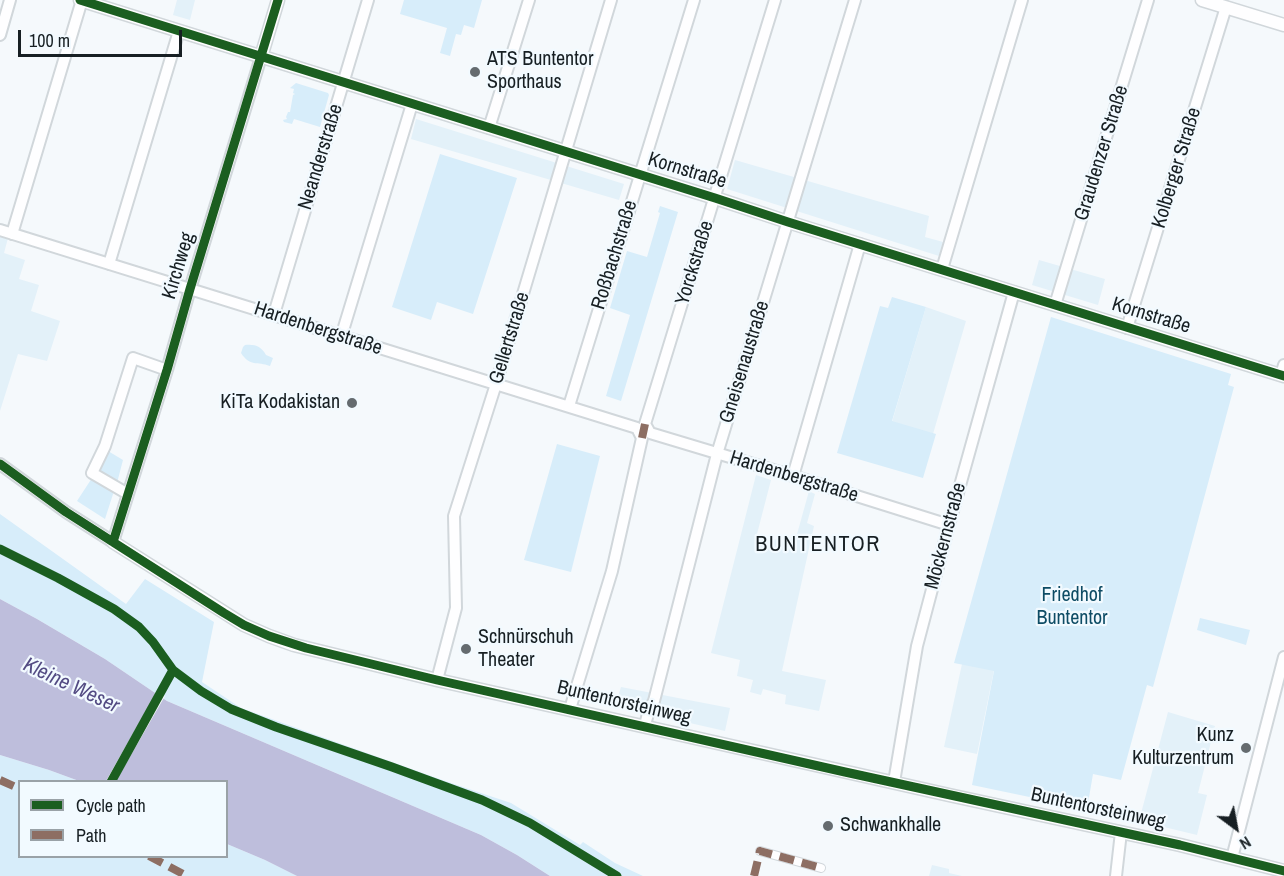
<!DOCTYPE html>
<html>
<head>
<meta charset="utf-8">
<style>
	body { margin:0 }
	#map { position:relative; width:1284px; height:876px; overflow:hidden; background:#f5f9fc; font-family:"Archivo Narrow",sans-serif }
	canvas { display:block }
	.legend { position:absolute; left:18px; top:780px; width:210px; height:78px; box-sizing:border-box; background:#f2faff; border:2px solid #9aa2a7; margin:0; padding:8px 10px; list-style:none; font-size:18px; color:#171f23 }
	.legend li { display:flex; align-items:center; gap:12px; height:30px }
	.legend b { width:30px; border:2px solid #9aa2a7 }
	.north { position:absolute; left:1206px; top:798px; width:60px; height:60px; -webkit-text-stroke:4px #f2faff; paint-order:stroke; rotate:148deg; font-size:16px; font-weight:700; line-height:24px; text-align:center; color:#171f23 }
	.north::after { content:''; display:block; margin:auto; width:21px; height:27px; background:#171f23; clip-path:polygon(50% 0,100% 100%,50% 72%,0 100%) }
	.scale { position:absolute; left:18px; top:30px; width:164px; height:27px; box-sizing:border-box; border:3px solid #171f23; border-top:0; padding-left:8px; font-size:18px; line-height:21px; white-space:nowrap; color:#171f23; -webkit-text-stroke:4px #f2faff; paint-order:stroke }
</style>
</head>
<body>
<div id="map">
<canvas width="1284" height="876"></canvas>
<ul class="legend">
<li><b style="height:8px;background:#1b5e20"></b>Cycle path</li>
<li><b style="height:8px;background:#8d6e63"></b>Path</li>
</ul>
<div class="north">N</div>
<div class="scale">100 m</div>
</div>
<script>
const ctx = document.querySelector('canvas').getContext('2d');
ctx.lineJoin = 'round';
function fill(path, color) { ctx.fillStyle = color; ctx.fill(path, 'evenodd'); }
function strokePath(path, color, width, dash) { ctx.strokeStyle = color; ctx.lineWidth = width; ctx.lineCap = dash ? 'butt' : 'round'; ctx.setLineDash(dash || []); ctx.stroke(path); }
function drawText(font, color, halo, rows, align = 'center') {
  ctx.font = font + ' "Archivo Narrow",sans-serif'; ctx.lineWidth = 4.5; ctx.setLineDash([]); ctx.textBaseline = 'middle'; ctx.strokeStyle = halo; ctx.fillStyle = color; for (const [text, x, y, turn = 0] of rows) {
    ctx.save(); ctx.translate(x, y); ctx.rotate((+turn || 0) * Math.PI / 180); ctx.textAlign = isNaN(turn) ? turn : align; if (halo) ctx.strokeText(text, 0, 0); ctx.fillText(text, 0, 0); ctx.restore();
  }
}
fill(new Path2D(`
	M177 0H195L190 20 173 15Z
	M416 119 624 184 619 200 411 139Z
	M735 160 929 216 925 237 943 242 939 256 727 189Z
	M0 236 8 238 4 253 25 260 19 279 39 285 31 311 60 321 47 361 18 354 0 411Z
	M1039 260 1105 279 1098 305 1032 285Z
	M926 307 966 321 933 434 892 422Z
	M756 475 771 480 757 534 794 545 809 491 815 494 807 523 814 526 782 671 826 680 819 711 785 704 786 695 763 689 761 695 750 692 753 680 737 676 740 660 711 653Z
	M962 664 994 670 977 754 944 747Z
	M621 687 730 708 725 731 615 706Z
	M1168 712 1215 726 1198 793 1207 795 1197 835 1139 821Z
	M932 865 949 869V873L962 876H929Z`), '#e3f1f9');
fill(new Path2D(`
	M404 0H482L474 28 464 25 461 35 456 34 450 56 440 53 447 28 400 14Z
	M296 83 328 93 329 95 320 127 294 119 292 124 284 122 283 120 287 119 286 117 288 112H290L293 95 295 94 293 93 294 89 290 88Z
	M440 154 517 178 473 314 437 302 431 320 392 307Z
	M660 206 678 212 621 401 606 396 630 315 610 308 627 251 647 257 660 213 658 212Z
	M892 297 926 307 892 421 936 434 923 478 837 453 880 306 888 308Z
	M1051 317 1231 374 1228 385 1234 387 1153 687 1147 685 1121 780 1093 774 1087 809 972 785 994 671 954 663Z
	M245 345C255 344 261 346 266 355L273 358 270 366C257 361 250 367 241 353L243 347Z
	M557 444 600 456 571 572 524 560Z
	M108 451 123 460 117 483 97 472Z
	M92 478 114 491 105 519 77 501Z
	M0 514 126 604 145 579 214 622 202 682 241 708 445 781 511 803 580 845 583 842 615 863 643 876H550L517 855 481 835 167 701 105 659 37 619 0 599Z
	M1200 618 1250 630 1246 645 1197 630Z
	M0 755 49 770 79 781 20 782V856H226L227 844 265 860 297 876H0Z`), '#d7edfa');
fill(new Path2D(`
	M0 599 37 619 105 659 167 701 481 835 517 855 550 876H297L265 860 227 844 226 782 79 781 49 770 0 755Z`), '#bebedc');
fill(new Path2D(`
	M157 691 165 696 116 781H106Z`), '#f5f9fc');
const pedestrian = new Path2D(`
	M760 851 821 868`);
const minor = new Path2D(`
	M775 0 645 424 650 433 793 476 949 525
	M0 35 10 0
	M489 128 529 0
	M0 230 637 428 642 438 612 571 570 709
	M12 234 82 0
	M109 264 179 31
	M942 269 1022 0
	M1055 305 1148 0
	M274 314 368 0
	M1127 328 1226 7
	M341 337 412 104
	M1281 375 1284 365
	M569 406 694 0
	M0 464 66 512 113 542 167 370 190 289 261 57
	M793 476 860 244
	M128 494 92 473 105 446 133 358 167 370
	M437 680 456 608 454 516 496 384 611 0
	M645 725 649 710 654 701 717 454 855 0
	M894 782 917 646 949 525 1014 292
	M1232 858 1284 657
	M1116 876 1121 832`);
const tertiary = new Path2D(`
	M80 0 715 198 788 222 1284 376
	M1202 0 1284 25
	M261 57 278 0
	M113 542 244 625 269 636 294 645 437 680 949 795 1180 845 1284 871`);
strokePath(pedestrian, '#d1d7db', 10);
strokePath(minor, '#d1d7db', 14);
strokePath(tertiary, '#d1d7db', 15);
strokePath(pedestrian, '#fefeff', 8);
strokePath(minor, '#fefeff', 10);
strokePath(tertiary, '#fefeff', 12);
strokePath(new Path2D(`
	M0 461 68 509 234 616 265 632 287 641 437 677 866 774 1184 844 1284 869`), '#babcbd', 1.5);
strokePath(new Path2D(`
	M642 438 645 424
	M0 780 20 789
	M149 856 187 876
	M754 876 760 851 821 868`), '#8d6e63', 8, [15, 8]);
strokePath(new Path2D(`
	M80 0 715 198 788 222 1284 376
	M0 464 66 512 224 613 244 625 269 636 306 648 437 680 845 772 1180 845 1284 871
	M113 542 167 370 190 289 278 0
	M0 549 58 578 114 609 139 627 153 642 173 670 201 691 231 709 276 727 392 767 482 800 530 823 617 876
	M111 782 173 670`), '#1b5e20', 9);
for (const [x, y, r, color] of [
	[475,72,6,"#656b6f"],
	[352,403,6,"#656b6f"],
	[466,649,6,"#656b6f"],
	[1246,748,6,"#656b6f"],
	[828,826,6,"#656b6f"]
]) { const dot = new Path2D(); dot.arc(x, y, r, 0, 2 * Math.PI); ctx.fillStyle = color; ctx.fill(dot); strokePath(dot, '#f2faff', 2); }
drawText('20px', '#171f23', '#f2faff', [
	["ATS Buntentor",487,60],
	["Sporthaus",487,83],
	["KiTa Kodakistan",340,403,"right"],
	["Schnürschuh",478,638],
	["Theater",478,661],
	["Kunz",1234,736,"right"],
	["Kulturzentrum",1234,759,"right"],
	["Schwankhalle",840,826]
], 'left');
drawText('20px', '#171f23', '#f2faff', [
	["Graudenzer Straße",1102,153,-73],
	["Neanderstraße",321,157,-73],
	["Kolberger Straße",1177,168,-73],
	["Kornstraße",687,171,17],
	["Roßbachstraße",615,255,-73],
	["Yorckstraße",695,263,-73],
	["Kirchweg",179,266,-73],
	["Kornstraße",1151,316,17],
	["Hardenbergstraße",318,329,18],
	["Gellertstraße",510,338,-73],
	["Gneisenaustraße",745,362,-73],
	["Hardenbergstraße",794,477,17],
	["Möckernstraße",946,536,-75],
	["Buntentorsteinweg",624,703,13],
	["Buntentorsteinweg",1098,809,12]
]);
drawText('20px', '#0e4c65', '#f2faff', [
	["Friedhof",1072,596],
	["Buntentor",1072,619]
]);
drawText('italic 21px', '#534b83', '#f2faff', [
	["Kleine Weser",71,686,25]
]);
ctx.letterSpacing = '1.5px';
drawText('22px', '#171f23', '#f2faff', [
	["BUNTENTOR",818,545]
]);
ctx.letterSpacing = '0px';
</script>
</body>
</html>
